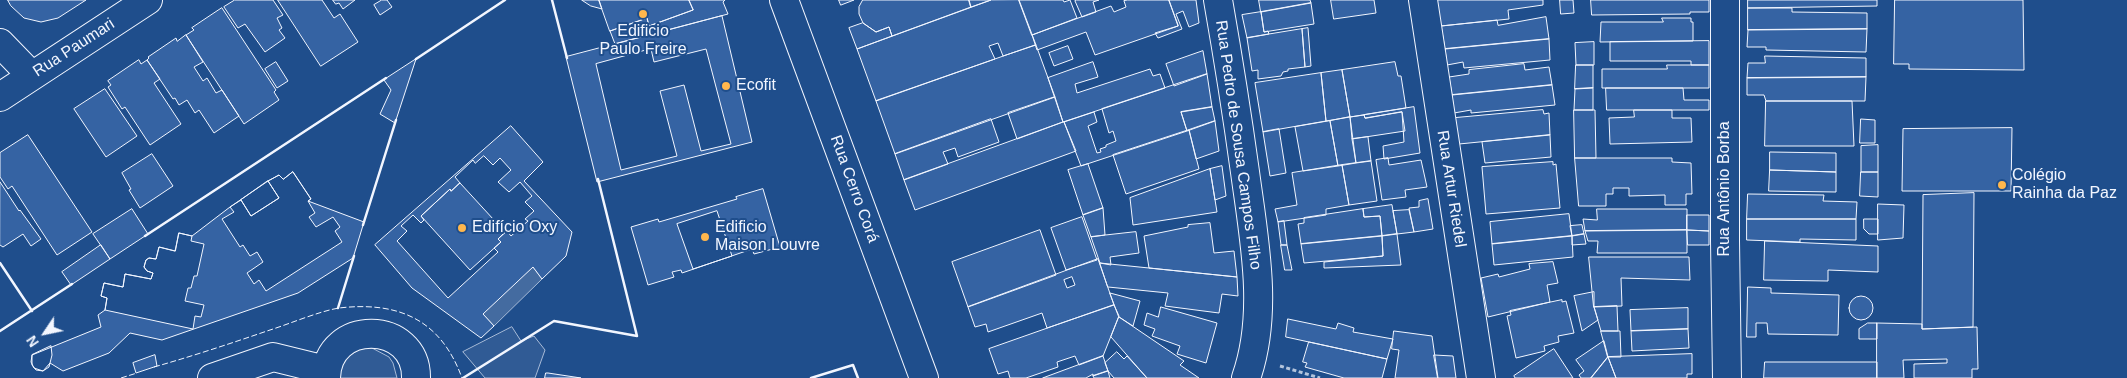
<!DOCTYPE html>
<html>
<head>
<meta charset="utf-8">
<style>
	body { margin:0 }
	#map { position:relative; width:2127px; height:378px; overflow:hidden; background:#1f4e8c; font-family:Helvetica,sans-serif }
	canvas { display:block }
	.north { position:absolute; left:20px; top:308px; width:50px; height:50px; -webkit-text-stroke:4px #1f4e8c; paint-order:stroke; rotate:236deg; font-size:14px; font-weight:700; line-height:20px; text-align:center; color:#f2f6ff }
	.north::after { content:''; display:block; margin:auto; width:18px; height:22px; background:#f2f6ff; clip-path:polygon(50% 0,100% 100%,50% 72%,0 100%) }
</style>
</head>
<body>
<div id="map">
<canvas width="2127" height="378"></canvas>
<div class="north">N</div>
</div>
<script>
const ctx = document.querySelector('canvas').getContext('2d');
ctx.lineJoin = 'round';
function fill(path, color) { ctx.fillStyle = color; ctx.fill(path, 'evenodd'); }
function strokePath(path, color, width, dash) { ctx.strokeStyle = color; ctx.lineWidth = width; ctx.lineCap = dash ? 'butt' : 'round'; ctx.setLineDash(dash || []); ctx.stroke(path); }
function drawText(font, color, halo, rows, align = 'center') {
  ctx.font = font + ' Helvetica,sans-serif'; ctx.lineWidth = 4; ctx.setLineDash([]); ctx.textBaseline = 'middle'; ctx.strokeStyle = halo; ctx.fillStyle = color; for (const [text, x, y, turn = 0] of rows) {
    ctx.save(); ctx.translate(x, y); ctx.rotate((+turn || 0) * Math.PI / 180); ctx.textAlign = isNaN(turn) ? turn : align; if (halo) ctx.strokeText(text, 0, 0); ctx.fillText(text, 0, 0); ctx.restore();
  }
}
const built = new Path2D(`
	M512 327 521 341 534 336 545 350 535 378H485L463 352Z
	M362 348H372L389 357 393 363 397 378H340L341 367 346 358Z`);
fill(built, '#305b95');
strokePath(built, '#a8bbd7', 1);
const water = new Path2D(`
	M533 267 542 279 494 326 483 314Z`);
fill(water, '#446ba0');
strokePath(water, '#a8bbd7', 1);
const building = new Path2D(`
	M8 0H86L58 18 41 22 24 18 11 6Z
	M235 0H273L283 15 277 18 282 28 279 30 285 38 265 52 245 24 238 28 224 7Z
	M278 0H322L334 18 340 14 358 42 321 66Z
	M333 0H355L343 9 339 3 336 4Z
	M382 0H387L392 7 380 15 374 5Z
	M582 0H599L602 9 591 6Z
	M599 0H689L693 10 649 26 647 18 610 31Z
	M689 0H725L723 2 728 14 615 44 610 31 647 18 649 26 693 10Z
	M839 0H854L841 5Z
	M863 0H969L971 7 892 36 889 27 876 32 863 23 859 14V7Z
	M969 0H991L971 7Z
	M1019 0H1063L1064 2 1070 0 1077 18 1032 35Z
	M1019 0 1036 45 1003 56 998 43 989 46 995 59 876 101 857 49 991 0Z
	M1077 0H1099L1093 2 1096 12 1082 17 1075 1Z
	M1128 0H1169L1178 26 1095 55 1086 32 1037 50 1032 35 1111 6 1114 12 1126 7 1124 1Z
	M1169 0H1196L1199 23 1189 27 1183 11 1176 14 1182 29 1158 38 1155 33 1178 26Z
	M1259 0H1310L1311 3 1261 12Z
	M1331 0H1374L1376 13 1334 19Z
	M1437 0H1543V5L1508 10 1509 19 1441 26Z
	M1560 0H1573L1574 13 1561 14Z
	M1591 0H1709V12H1690V14L1592 15Z
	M1748 0H1877V6L1748 8Z
	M1895 0H2023L2024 70 1909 69V64H1894Z
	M1311 3 1314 24 1264 32 1261 12Z
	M222 8 276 90 274 92 279 100 244 124 186 35 194 30 192 28Z
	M1748 8H1792V12L1867 13V29L1748 30Z
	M1261 12 1264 32 1268 31 1269 34 1247 38 1242 15Z
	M722 16 752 142 597 182 566 57Z
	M1546 17 1549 39 1445 49 1441 26 1497 20 1498 25Z
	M1662 18H1691V22H1693V41L1600 42 1601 22H1663Z
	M863 23 876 32 889 27 892 36 857 49 849 28Z
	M1308 28 1311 66 1305 67 1302 29Z
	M1302 29 1305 67 1288 69V71L1283 72 1281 76 1258 79V70L1252 71 1247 38Z
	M1867 29 1866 52 1766 50V47H1747L1748 30Z
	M186 35 203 62 194 67 203 81 207 78 216 93 222 90 239 116 214 133 199 110 195 113 187 100 179 105 175 98 173 99 147 60 149 58 148 57 176 38 177 41Z
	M1549 39 1550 60 1464 68 1463 62 1447 65 1445 49Z
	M1709 41V65H1691V61H1610V42Z
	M1594 42V65H1576L1575 43Z
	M1036 45 1055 97 895 154 876 101Z
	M1068 46 1073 59 1054 66 1049 53Z
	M651 49 654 62 706 49 731 144 701 151 684 85 660 91 677 156 621 170 596 64Z
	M1203 51 1207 74 1174 86 1166 64Z
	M1765 56 1866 58V77L1747 78 1748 63H1765Z
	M416 59 395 123 380 114 391 90 384 80Z
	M139 60 141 64 147 60 160 79 154 83 181 124 150 145 125 107 122 109 108 87 111 85 108 81Z
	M276 62 288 81 277 88 265 69Z
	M1093 62 1098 77 1075 84 1077 93 1150 69 1153 76 1160 74 1165 88 1063 122 1048 78Z
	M1395 62 1398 76H1401L1406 108 1350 117 1342 70Z
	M1524 64 1525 70 1549 67 1552 85 1452 95 1449 77 1469 74V70Z
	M1576 65H1593V88L1575 89Z
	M1667 65H1709V88H1602V69H1667Z
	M1342 70 1350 117 1326 121 1321 73Z
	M1321 73 1326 121 1263 132 1255 83Z
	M1207 74 1212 107 1181 112 1187 131 1081 166 1064 122 1094 112 1097 122 1088 126 1097 153 1101 152 1100 149 1106 147V145L1116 141 1113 131 1109 133 1102 109Z
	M1866 77 1865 101H1766L1764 95H1747V78Z
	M1552 85 1555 105 1471 113V110L1454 113 1452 95Z
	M1593 88V110H1574L1575 89Z
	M1606 88H1683L1684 100H1709V110H1607Z
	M105 89 137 136 106 157 74 109Z
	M1055 97 1063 122 1017 139 1008 113Z
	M1766 101H1852L1854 146H1765Z
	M1212 107 1215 121 1187 131 1181 112Z
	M1414 107 1420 153 1384 159 1383 146 1404 142 1402 112 1365 118 1364 115Z
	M1543 110 1544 114 1549 113 1550 135 1459 144 1455 118Z
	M1574 110H1595L1596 158H1575Z
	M1634 110H1672V118H1691L1692 142 1610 144 1609 118 1634 117Z
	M1402 112 1405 131 1352 139 1350 117 1364 115 1365 118Z
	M1350 117 1356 163 1338 166 1330 121Z
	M991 119 999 142 958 157 955 148 943 152 948 164 904 180 895 154Z
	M1861 119 1875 120V143H1860Z
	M1215 121 1219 151 1196 159 1189 130Z
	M1330 121 1338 166 1303 171 1295 127Z
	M1064 122 1076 151 915 210 904 180Z
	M511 126 543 162 524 181 572 232 566 256 542 279 533 267 483 314 494 326 481 338 412 288 375 245Z
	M2012 128 2011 191H1902L1903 129Z
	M1279 129 1286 173 1270 176 1263 132Z
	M1189 130 1199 169 1126 194 1113 155Z
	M28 135 92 232 57 255 12 186 8 189 0 177V153Z
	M1550 135 1551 157 1485 163 1482 142Z
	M1368 137 1371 161 1356 163 1352 139Z
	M1878 145V172H1861V146Z
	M1770 152 1836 153V172L1770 170Z
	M152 154 173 186 140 208 129 190 131 189 122 173Z
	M484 156 493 165 500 158 511 170 498 182 509 192 520 182 532 196 525 202 534 211 525 219 528 221 511 236 507 231 498 239 501 242 494 248 498 252 448 298 397 241 407 231 401 226 413 215 421 223 424 220 421 216 450 189 451 191 460 183 455 177 473 160 475 163Z
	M1388 158 1389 165 1421 160 1427 187 1405 190 1406 197 1382 200 1376 160Z
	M1575 158H1672V162L1691 163 1692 194H1686V205H1665V195L1629 196V188H1613V194H1606V206H1579Z
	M1371 161 1377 201 1349 205 1342 165Z
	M1553 162V165L1556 164 1560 208 1486 214 1482 167Z
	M1088 164 1103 208 1083 215 1068 170Z
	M1342 165 1349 205 1326 209V215L1278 222 1275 209 1297 205 1292 173Z
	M1222 166 1226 196 1215 200 1210 169Z
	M1210 169 1217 212 1133 225 1130 198Z
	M1770 170 1836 172V192L1769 191Z
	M293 172 311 199 308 201 364 222 353 258 298 293 162 340 130 333 109 353 63 371 50 363 43 371 34 368 31 362 32 355 101 327 98 315 105 310 107 298 101 296 104 283 123 287 125 274 151 279 153 273 147 271 144 267 146 260 149 258 156 259 159 247 175 251 179 233 192 236 230 207 268 181 279 175 283 179Z
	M293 172 311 199 308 201 315 213 309 217 316 227 333 217 340 227 335 231 342 242 266 291 259 280 254 284 247 273 263 262 257 252 250 256 243 245 240 247 222 219 234 212 230 207 241 200 251 216 279 198 268 181 279 175 283 179Z
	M1861 172H1878V197L1860 196Z
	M268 181 279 198 251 216 241 200Z
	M0 182 19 211 20 210 41 239 31 246 23 234 3 247 0 245Z
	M460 183 505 232 498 239 501 242 470 270 421 216 450 189 451 191Z
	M763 189 780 247 754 254 752 249 682 273 681 270 672 272 674 277 648 285 631 227 658 219 659 222 737 199 736 197Z
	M1974 193 1973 327 1922 329 1923 195Z
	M1748 194 1824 195 1823 201 1857 202 1856 219H1747Z
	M1428 199 1433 229 1414 232 1409 208 1419 207V201Z
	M1878 204 1904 205 1903 238 1878 240Z
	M1392 205 1397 234 1382 236 1380 216 1364 217 1363 209Z
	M1103 208 1105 235 1091 237 1083 215Z
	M132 209 148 234 110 259 93 234Z
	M1363 209 1364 217 1380 216 1382 236 1301 244 1298 224 1304 223V218Z
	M1597 209H1687V230L1585 231 1583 219 1597 220Z
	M1409 210 1414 232 1397 234 1393 211Z
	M717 211 732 256 693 269 677 224Z
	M1569 214 1572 236 1492 244 1490 222Z
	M1687 215H1709V231L1687 230Z
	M1082 217 1097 260 1066 270 1051 228Z
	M1747 219H1856V240L1800 239V242L1747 240Z
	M1864 219H1878V234H1869L1864 229Z
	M1284 221 1287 245H1281L1278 222Z
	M1210 223 1214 253 1234 251 1237 277 1149 268 1144 236 1188 227V225Z
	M1582 225 1584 234 1572 236 1570 226Z
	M1040 230 1056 275 968 307 952 262Z
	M1687 230 1709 231V245H1688Z
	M1687 230V253H1597L1598 241H1588L1585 231Z
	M1136 232 1139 253 1110 257 1111 265 1100 263 1091 237Z
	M179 233 192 236 191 241 204 244 197 276H194L191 288H188L185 301 204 305 201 317 195 316 193 329 105 310 107 298 101 296 104 283 123 287 125 274 151 279 153 273 147 271 144 267 146 260 149 258 156 259 159 247 175 251Z
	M1397 234 1401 265 1324 268V262L1383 256 1382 236Z
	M1584 234 1586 244 1572 245V236Z
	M1382 236 1383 256 1304 263 1301 244Z
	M1572 236 1573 257 1494 265 1492 244Z
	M1765 241 1878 246V272L1828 270V281L1764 280Z
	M101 245 110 259 71 285 62 272Z
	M1281 245H1287L1292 270H1285Z
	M1589 257H1689L1690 280 1621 278 1622 306 1594 307Z
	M1098 259 1114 305 1047 328 1042 313 988 332 986 324 975 327 968 307ZM1072 277 1075 285 1067 288 1064 280Z
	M1553 262 1558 283 1547 285 1550 302 1488 317 1481 278 1498 274 1499 277 1530 269 1529 264Z
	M1100 263 1237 277 1238 296 1222 294 1219 313 1165 306 1168 293 1108 287Z
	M1748 287 1771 288V293L1839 295 1838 335 1768 334 1767 323H1756V337H1747Z
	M1594 292V307L1598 320 1582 331 1574 296Z
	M1110 293 1140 301 1133 326 1119 317Z
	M1849 308a12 12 0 1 1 24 0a12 12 0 1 1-24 0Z
	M1562 300V302L1566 301 1574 333 1558 336 1559 342 1544 346 1545 351 1516 358 1507 316 1511 315 1510 311Z
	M1114 305 1119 316 1103 356 1079 365 1075 356 1057 362 1058 367 1026 378H1010L1008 371 998 374 989 349Z
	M1617 306 1618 331H1601L1594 307Z
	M1161 307 1217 323 1206 363 1177 354 1180 346 1152 336 1155 329 1144 325 1147 313 1158 317Z
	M1688 308V329L1631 331 1630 310Z
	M1119 317 1184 361 1180 365 1199 378H1147L1111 337Z
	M1288 319 1336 329 1338 323 1354 328 1353 332 1393 339 1387 359 1286 337Z
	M1868 323H1877V339H1859V329Z
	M1877 323 1922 324V329L1977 327 1978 369H1972V378H1914V364L1947 363V359L1903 360 1904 378H1877Z
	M1688 329 1689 348 1632 351 1631 331Z
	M1394 331 1432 336 1438 378H1395L1399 350 1392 349Z
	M1601 331H1620L1621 357H1608Z
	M1604 341 1608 357 1591 378H1581L1579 375 1584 371 1576 360Z
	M1309 342 1387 359 1382 378H1344L1305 367 1307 363 1303 362Z
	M51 346 52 355 49 367 43 371 36 370 32 365V355Z
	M1554 349 1573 378H1515L1514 376Z
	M1117 352 1124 359 1127 356 1147 378H1114L1108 371 1105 363Z
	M1692 354V374H1687V378H1616L1608 357Z
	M155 355 157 366 136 373 133 363Z
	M1434 355 1453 356 1456 378H1438Z
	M1103 356 1108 371 1093 376V374L1086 378H1043Z
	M1608 357 1616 378H1591Z
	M1765 362H1877V378H1764Z
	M1108 371 1110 378H1094L1093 376Z
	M546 373H548L581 378H545Z`);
fill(building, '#3563a3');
strokePath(building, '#f2f6ff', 1);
const minor = new Path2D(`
	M1218 0C1228 57 1237 114 1245 172 1254 239 1269 313 1246 378
	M1423 0 1481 378
	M1725 0V241L1727 378
	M0 43 32 76
	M0 97 148 0
	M212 378 273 357 326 370
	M326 378C327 318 417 320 416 378`);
const major = new Path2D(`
	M784 0 924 378`);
strokePath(minor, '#f2f6ff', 30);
strokePath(major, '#f2f6ff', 30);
strokePath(new Path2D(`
	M1280 366 1320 378`), '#b3c4dc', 3, [4, 2.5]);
strokePath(minor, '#1f4e8c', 28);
strokePath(major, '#1f4e8c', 28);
strokePath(new Path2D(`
	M154 367C193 356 232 343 270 330 289 324 320 311 339 308 399 301 441 320 462 378
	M121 378 137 373`), '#f2f6ff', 1, [6, 2.5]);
strokePath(new Path2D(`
	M552 0 567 58
	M416 59 505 0
	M363 225 396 120
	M145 236 386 78
	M0 263 32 311
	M338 308 354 256
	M0 331 72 284
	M463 378 554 321 637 336 598 179
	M811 378 853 365 858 378`), '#f2f6ff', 2.5);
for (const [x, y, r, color] of [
	[643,14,5,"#ffb74d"],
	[726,86,5,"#ffb74d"],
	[2002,185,5,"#ffb74d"],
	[462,228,5,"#ffb74d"],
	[705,237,5,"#ffb74d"]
]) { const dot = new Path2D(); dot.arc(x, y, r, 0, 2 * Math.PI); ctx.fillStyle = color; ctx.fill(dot); strokePath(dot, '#1f4e8c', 2); }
drawText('16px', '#f2f6ff', '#1f4e8c', [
	["Edificio",643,32,"center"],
	["Paulo Freire",643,50,"center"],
	["Ecofit",736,86],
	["Colégio",2012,176],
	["Rainha da Paz",2012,194],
	["Edifício Oxy",472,228],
	["Edificio",715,228],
	["Maison Louvre",715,246]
], 'left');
drawText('16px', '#f2f6ff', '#1f4e8c', [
	["Rua Paumari",74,48,-33],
	["Rua Pedro de Sousa Campos Filho",1238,145,82],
	["Rua Cerro Corá",854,189,70],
	["Rua Artur Riedel",1451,189,81],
	["Rua Antônio Borba",1725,189,-90]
]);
</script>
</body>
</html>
